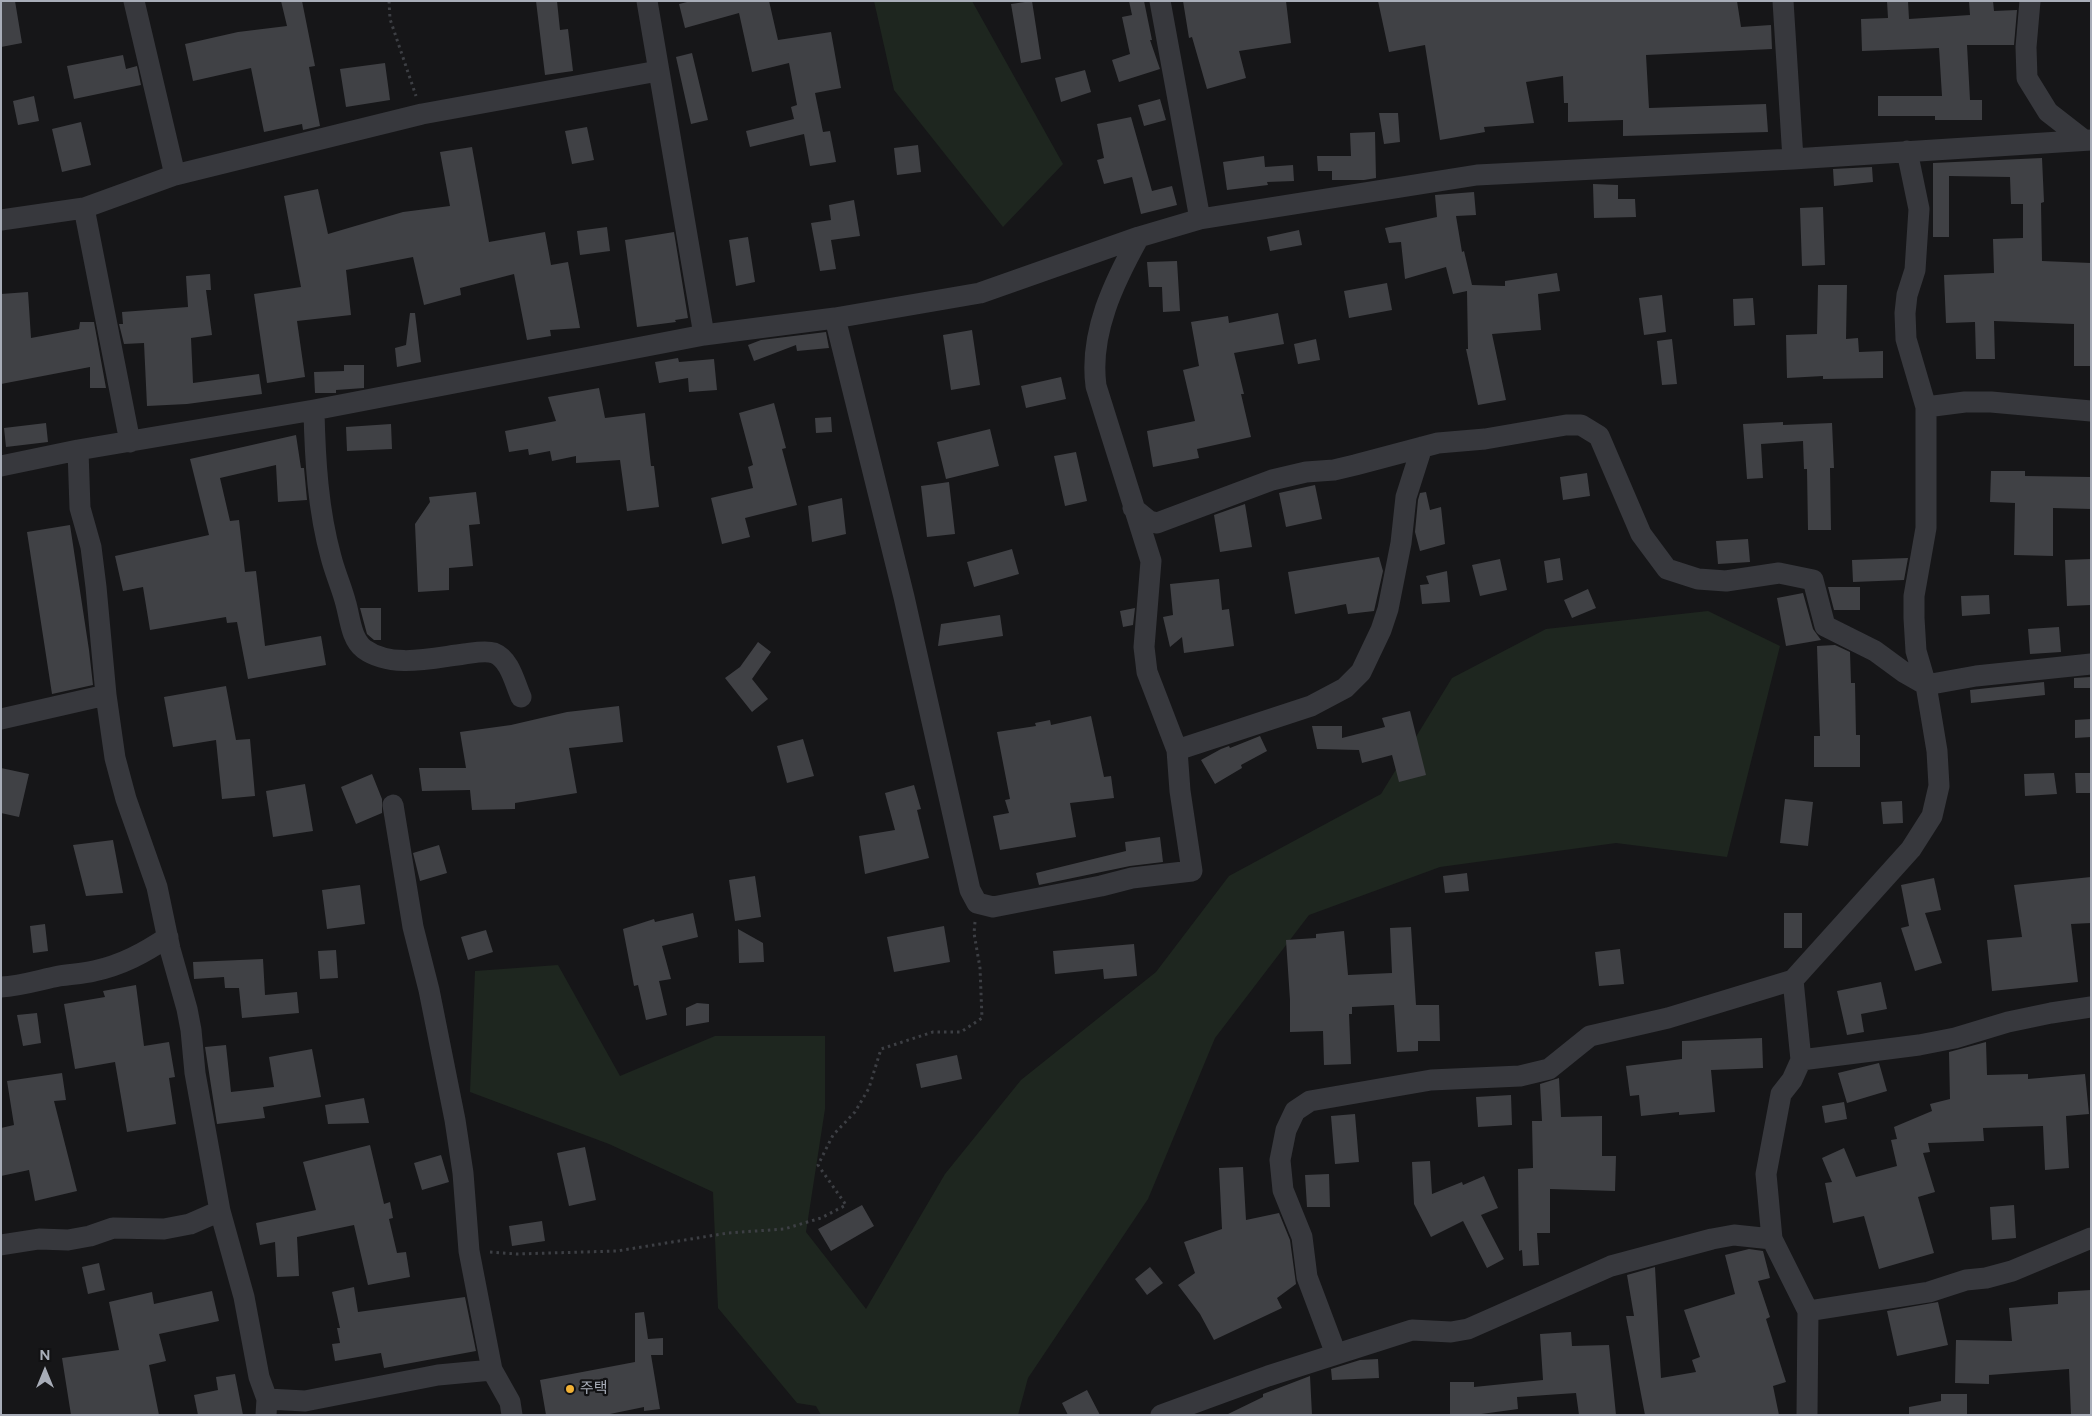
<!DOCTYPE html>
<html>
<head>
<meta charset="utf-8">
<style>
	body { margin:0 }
	#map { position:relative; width:2092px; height:1416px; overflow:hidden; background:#161618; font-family:Figtree,sans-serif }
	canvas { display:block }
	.frame { position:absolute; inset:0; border:2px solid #a8adb8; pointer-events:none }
	.north { position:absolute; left:20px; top:1346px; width:50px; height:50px; -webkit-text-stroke:4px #111113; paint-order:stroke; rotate:0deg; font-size:14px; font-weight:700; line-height:20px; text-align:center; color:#a8adb8 }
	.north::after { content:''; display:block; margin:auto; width:18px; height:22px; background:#a8adb8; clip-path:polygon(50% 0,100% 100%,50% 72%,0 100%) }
</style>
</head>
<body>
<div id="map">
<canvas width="2092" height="1416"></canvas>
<div class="frame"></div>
<div class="north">N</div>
</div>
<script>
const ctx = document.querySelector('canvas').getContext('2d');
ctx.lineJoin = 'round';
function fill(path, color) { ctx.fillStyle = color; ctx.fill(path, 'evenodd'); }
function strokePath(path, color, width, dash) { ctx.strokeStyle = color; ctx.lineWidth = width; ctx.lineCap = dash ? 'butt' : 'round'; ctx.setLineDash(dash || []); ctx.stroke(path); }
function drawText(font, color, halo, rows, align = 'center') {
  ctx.font = font + ' Figtree,"Noto Sans KR",sans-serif'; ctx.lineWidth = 4.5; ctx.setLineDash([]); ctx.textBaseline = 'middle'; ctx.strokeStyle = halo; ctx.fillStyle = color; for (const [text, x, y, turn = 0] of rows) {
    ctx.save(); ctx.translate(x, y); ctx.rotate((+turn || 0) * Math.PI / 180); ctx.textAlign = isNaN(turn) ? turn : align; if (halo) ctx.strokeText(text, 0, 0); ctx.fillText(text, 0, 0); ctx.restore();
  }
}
fill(new Path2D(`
	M874 1H972L1063 164 1003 227 894 90Z
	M1708 611 1780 646 1727 857 1616 843 1440 867 1309 915 1215 1038 1148 1199 1028 1378 1018 1415H821L816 1406 797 1403 718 1308 713 1192 609 1144 470 1092 475 971 558 965 620 1076 715 1036H825V1109L806 1232 866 1309 945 1174 1021 1080 1156 972 1229 876 1381 794 1452 678 1546 629Z`), '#1e261f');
fill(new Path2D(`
	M1 1H15L22 43 1 47Z
	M281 1H302L315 66 309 67 320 126 303 130 302 124 264 132 251 68 193 81 185 44 238 32 287 26Z
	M536 1H557L560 30 568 29 573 71 545 75Z
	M691 1H769L778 40 831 32 841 88 815 93 823 132 830 131 836 162 810 166 804 134 750 147 746 131 794 119 791 107 797 105 789 63 752 72 739 13 685 28 679 4Z
	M1032 1 1041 59 1021 63 1011 4Z
	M1129 1H1144L1152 40H1150L1160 69 1119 82 1112 60 1130 54 1122 17 1132 15Z
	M1183 1H1286L1291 43 1239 51 1246 78 1207 89 1192 37 1189 38Z
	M1378 1H1737L1741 27 1771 25 1772 49 1646 55 1649 108 1766 104 1768 132 1623 136V120L1568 122V103H1564L1563 76 1526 82 1534 123 1484 127 1485 132 1440 140 1425 45 1389 52Z
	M1887 1H1908L1909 19 1970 15 1969 1H1993L1994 11 2017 10 2014 45H1967L1970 100H1982V120H1935V116H1878V96H1942L1939 48 1862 51 1861 19 1888 18Z
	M692 53 708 120 691 124 676 57Z
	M123 55 126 69 137 66 141 85 74 99 67 66Z
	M385 63 390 100 346 107 340 69Z
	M1085 70 1091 92 1061 102 1055 78Z
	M34 96 39 121 18 125 13 101Z
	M1160 99 1166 120 1144 126 1138 105Z
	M1379 113H1398L1400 142 1384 144Z
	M1131 117 1152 191 1172 186 1177 205 1141 214 1132 177 1104 184 1097 160 1104 158 1097 124Z
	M81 122 91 165 62 172 52 129Z
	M587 127 594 160 572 164 565 131Z
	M1375 132 1376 178 1364 180H1332V171H1318L1317 156H1351L1350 133Z
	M918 145 921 172 897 175 894 148Z
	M472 147 489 242 545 232 551 265 568 262 580 328 550 330 551 336 527 340 514 274 460 288 461 295 424 305 413 257 346 270 351 315 297 321 305 377 267 383 254 294 301 287 284 196 318 189 328 234 403 212 450 206 440 152Z
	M1264 156 1265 167 1293 165 1294 181 1267 182 1268 185 1227 190 1223 162Z
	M2042 158 2044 202 2041 203 2042 261 2091 263V366H2074V324L1994 321 1995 359H1976L1975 322 1946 323 1944 275 1994 273 1993 239 2023 238V204H2011L2010 177 1949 176V237H1933V163Z
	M1872 167 1873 182 1834 186 1833 169Z
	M1593 184 1618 185V199H1635L1636 217 1594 218Z
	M1474 192 1476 215 1456 216 1462 252 1464 251 1472 285 1505 286V281L1557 273 1560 291 1538 294 1541 330 1492 334 1506 400 1478 405 1466 349H1468L1467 291 1453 294 1446 267 1405 279 1401 242 1389 243 1385 228 1437 217 1435 195Z
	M854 200 860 236 831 240 836 269 820 271 811 223 831 220 829 205Z
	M1823 207 1825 265 1802 266 1800 208Z
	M607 227 610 251 580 255 577 231Z
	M1299 230 1302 245 1270 251 1267 237Z
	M674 232 688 318 675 320 676 322 637 327 625 240Z
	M748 237 755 282 736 286 729 240Z
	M1177 261 1180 311 1163 312 1162 287H1149L1147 262Z
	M210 274 211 290H206L212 335 191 338 193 383 259 374 262 394 187 404 147 406 144 343 124 344 119 324H123L122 312 188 307 186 276Z
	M1387 283 1392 310 1349 318 1344 291Z
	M1818 285H1847L1846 339 1858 338 1859 352 1883 351V378L1823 379V376L1787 378 1786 335 1817 334Z
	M28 292 31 338 79 329 80 322H94L106 388H90V367L1 384V294Z
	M1662 295 1666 332 1644 335 1639 298Z
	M1753 298 1755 325 1734 326 1733 299Z
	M410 313H415L421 362 397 367 395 348 406 345Z
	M1278 313 1284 344 1234 353 1244 394H1241L1251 437 1197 449 1199 458 1153 467 1147 431 1195 421 1183 370 1199 366 1191 322 1228 316 1229 323Z
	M972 330 980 385 951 390 943 335Z
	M826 332 829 348 797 351 796 345 754 361 748 345 761 340Z
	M1316 339 1320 360 1298 364 1294 344Z
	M1672 339 1677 384 1662 385 1657 341Z
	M678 358 679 362 714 359 717 390 689 392 688 378 659 383 655 362Z
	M344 365H364V388L336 390V393H315L314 372 344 371Z
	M1061 377 1066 399 1026 408 1021 386Z
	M599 388 605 418 645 413 651 466H654L659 507 627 511 620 460 576 463V456L552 461 550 451 529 455 528 449 509 452 505 431 556 421 548 397Z
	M774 403 786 448 782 449 797 505 745 518 750 537 722 544 711 498 753 488 748 467 753 465 739 413Z
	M831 417 832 432 816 433 815 418Z
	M1783 422V425L1832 423 1834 468H1830L1831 530H1808L1807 469H1804L1803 441 1761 444 1763 478 1747 479 1743 424Z
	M46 423 48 442 6 447 4 428Z
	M391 424 392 449 347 451 346 427Z
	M990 429 999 466 946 479 937 442Z
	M296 435 301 468H304L307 500 278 502 276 465 220 478 230 521 239 520 245 572 256 571 265 646 321 636 326 665 248 679 237 622 227 623 226 617 150 630 143 587 123 591 115 556 209 535 190 459Z
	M1076 452 1087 501 1065 506 1054 456Z
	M1991 471H2025V476L2091 477V509L2053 508V556L2014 555 2015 503 1990 502Z
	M1587 473 1590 496 1563 500 1560 477Z
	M949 482 955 534 927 537 921 486Z
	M1315 485 1322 519 1286 527 1279 493Z
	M476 492 480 524 469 525 473 566 449 568V590L418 592 415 524 430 502 429 497Z
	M1426 492 1430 510 1441 507 1445 544 1420 551 1415 532 1418 500 1420 493Z
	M842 498 846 534 812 542 808 506Z
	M1245 504 1252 547 1220 552 1214 515Z
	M70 525 89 650 93 685 52 694 27 532Z
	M1748 539 1750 562 1718 564 1716 541Z
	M1012 549 1019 574 974 587 967 562Z
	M1379 557 1383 571 1374 611 1348 614 1346 604 1295 614 1288 572Z
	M1560 558 1563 580 1547 583 1544 561Z
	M1908 558 1904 580 1853 582 1852 560Z
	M1500 559 1507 590 1480 596 1472 565Z
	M2091 559V605L2067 606 2065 560Z
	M1447 571 1450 602 1422 604 1420 585 1429 584 1426 576Z
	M1219 579 1222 610 1229 609 1234 646 1184 653 1182 637 1170 647 1163 617 1173 615 1170 584Z
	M1828 587H1860V610H1834Z
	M1588 589 1596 608 1572 618 1564 600Z
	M1803 593 1813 629 1821 640 1786 646 1777 598Z
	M1989 595 1990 614 1962 616 1961 596Z
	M360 608H381V640H374L367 634Z
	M1135 608 1133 625 1123 627 1120 611Z
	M1000 615 1003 636 938 646 941 624Z
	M2059 627 2061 652 2030 654 2028 629Z
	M758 642 771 652 752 679 768 699 752 712 725 678 740 667Z
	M1835 645 1850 652 1851 683H1855L1856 735H1860V767H1814V736H1820L1817 646Z
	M2091 677V688H2074V678Z
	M2044 682 2045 695 1971 703 1970 690Z
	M226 686 236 740 250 739 255 796 222 799 216 740 173 747 164 697Z
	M619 706 623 742 569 748 577 793 515 803V809L472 810 470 790 422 791 419 768H466L460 732 511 725 567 712Z
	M1410 711 1426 775 1399 782 1392 755 1362 763 1359 750 1317 749 1312 726H1342V738L1385 727 1382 718Z
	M1091 716 1104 777 1111 776 1114 798 1070 803 1076 837 1000 850 993 816 1009 813 1005 800 1010 799 997 732 1036 726 1035 723 1050 720 1051 725Z
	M2091 719V737L2075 738V720Z
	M1260 736 1267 751 1241 765 1242 768 1215 784 1201 760 1221 749 1229 746 1230 748Z
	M803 739 814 776 787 783 777 746Z
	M1 768 29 774 19 817 1 813Z
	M2054 773 2057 794 2025 796 2024 774Z
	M2075 773H2091V793H2076Z
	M372 774 382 799V813L356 824 341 787Z
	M305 784 313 831 273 837 266 791Z
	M914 785 921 809 917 810 929 858 865 874 859 836 895 830 885 793Z
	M1785 799 1813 802 1808 846 1780 843Z
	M1902 801 1903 823 1883 824 1881 802Z
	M1160 837 1163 862 1130 866 1039 885 1036 873 1126 851 1125 842Z
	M113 840 123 893 86 896 73 845Z
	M439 845 447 873 420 881 413 853Z
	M1467 873 1469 891 1445 893 1443 876Z
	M755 876 761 917 735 921 729 880Z
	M2091 877V923L2071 924 2078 982 1992 991 1987 940 2022 937 2014 885Z
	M1934 878 1941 910 1925 913 1942 963 1915 971 1901 928 1909 926 1901 885Z
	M360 885 365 924 327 929 322 890Z
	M693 913 698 937 662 946 671 979 659 981 667 1015 646 1020 638 985 634 986 623 929 654 919 655 922Z
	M1784 913H1802V948H1784Z
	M45 924 48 951 33 953 30 926Z
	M944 926 950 962 894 972 887 937Z
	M1411 927 1416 1005H1439L1440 1041H1418V1051L1397 1052 1394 1005 1352 1007V1014H1349L1351 1064 1324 1065 1323 1031 1290 1032V1000L1286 940 1316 938V934L1344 931 1348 975 1392 973 1390 928Z
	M738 929 763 943 764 962 739 963Z
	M486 930 493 952 468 960 461 937Z
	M1134 944 1137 976 1104 979 1103 969 1055 974 1053 951Z
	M1620 949 1624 984 1599 986 1595 952Z
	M336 950 338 978 320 979 318 951Z
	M263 959 265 995 297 992 299 1013 242 1018 239 988H225L224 977 194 979 193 962Z
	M1881 982 1887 1009 1861 1014 1864 1032 1847 1035 1837 991Z
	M136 985 144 1046 169 1042 175 1077 169 1078 176 1124 127 1132 115 1062 75 1069 64 1004 105 997 103 991Z
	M697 1003 709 1004V1022L686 1026V1008Z
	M37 1013 41 1043 23 1046 17 1015Z
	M1762 1038 1763 1068 1711 1070 1715 1112 1679 1115V1112L1641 1116 1639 1095 1630 1096 1626 1066 1682 1059V1041Z
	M1986 1042 1987 1075 2028 1074V1079L2085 1074 2089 1114 2066 1116 2069 1168 2045 1170 2043 1126 1983 1128 1984 1141 1928 1143 1930 1152 1923 1153 1935 1192 1918 1197 1934 1253 1879 1269 1864 1216 1833 1223 1825 1183 1832 1182 1822 1158 1844 1148 1856 1177 1897 1166 1891 1140 1897 1139 1894 1127 1932 1111 1930 1104 1950 1099 1949 1052Z
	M226 1045 231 1092 274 1087 269 1057 312 1049 321 1097 263 1107 265 1118 217 1124 205 1047Z
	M957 1055 962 1079 921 1088 916 1064Z
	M1879 1063 1887 1091 1847 1103 1838 1073Z
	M62 1073 66 1100 54 1101 77 1191 35 1201 29 1170 1 1176V1128L14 1125 7 1081Z
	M1559 1078 1561 1117 1602 1116V1156H1616L1615 1191 1550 1189V1233H1537L1539 1265 1523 1266 1522 1250 1519 1251 1518 1169 1533 1168 1532 1121H1542L1540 1084Z
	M1511 1095 1512 1125 1478 1127 1476 1097Z
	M364 1098 369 1123 328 1124 325 1105Z
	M1844 1102 1847 1119 1825 1123 1822 1106Z
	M1355 1114 1359 1162 1335 1164 1331 1116Z
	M370 1145 384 1204 390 1202 393 1218 389 1219 397 1253 406 1252 410 1277 368 1285 354 1225 297 1237 299 1276 277 1277 275 1242 260 1245 256 1223 316 1210 303 1162Z
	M585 1147 596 1200 569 1206 557 1153Z
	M441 1155 449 1182 422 1190 414 1163Z
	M1430 1161 1432 1194 1462 1182 1463 1185 1484 1176 1498 1208 1481 1215 1504 1259 1487 1268 1463 1221 1431 1237 1414 1204 1412 1162Z
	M1243 1167 1246 1220 1279 1213 1290 1240 1296 1284 1277 1298 1282 1308 1214 1340 1200 1314 1178 1285 1195 1273 1184 1242 1222 1229 1219 1168Z
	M1329 1174 1330 1207H1307L1305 1175Z
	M862 1205 874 1226 831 1251 818 1229Z
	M2014 1205 2016 1238 1992 1240 1990 1207Z
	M542 1221 545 1241 512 1246 509 1226Z
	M1749 1249 1763 1251 1770 1278 1758 1281 1770 1317 1766 1319 1786 1382 1773 1386 1779 1415H1645L1626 1316H1634L1627 1275 1655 1267 1661 1378 1696 1372 1692 1360 1700 1357 1684 1310 1735 1294 1725 1255Z
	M99 1263 105 1290 88 1294 82 1267Z
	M1150 1267 1163 1283 1147 1295 1135 1279Z
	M354 1287 358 1312 465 1297 476 1351 384 1368 381 1353 335 1361 332 1344 340 1343 337 1328H340L332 1292Z
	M2091 1290V1415H2071L2069 1369 1989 1375V1384L1955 1383 1956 1340 2012 1341 2009 1308 2058 1304V1292Z
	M212 1291 219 1321 159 1334 166 1361 149 1365 159 1415H71L62 1358 119 1350 109 1302 152 1292 154 1304Z
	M1938 1302 1948 1345 1897 1356 1887 1311Z
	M644 1312 648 1339 663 1338V1355H651L660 1409 644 1411V1407L605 1415H546L540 1380 635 1362V1313Z
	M1571 1332 1572 1346 1609 1345 1616 1415H1579L1576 1393 1517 1397 1518 1409 1474 1415H1450V1382H1474V1387L1543 1380 1540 1334Z
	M1378 1359 1379 1378 1332 1380 1331 1369 1360 1360Z
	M235 1374 243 1415H198L194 1395 218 1390 216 1377Z
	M1310 1376 1312 1415H1226L1263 1397V1394Z
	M1087 1390 1100 1415H1068L1062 1403Z
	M1941 1394H1967V1415H1909V1407L1941 1401Z`), '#404145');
strokePath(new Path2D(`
	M389 1 390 19 416 96
	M490 1252 517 1254 617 1251 728 1233 784 1229 821 1218 846 1205 818 1165 833 1135 855 1112 869 1088 881 1049 933 1032H961L982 1018 980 968 974 933 975 922`), '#3d3f44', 3, [2.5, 4]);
strokePath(new Path2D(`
	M134 1 175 175
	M647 1 704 335
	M1160 1 1200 219
	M1783 1 1793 159
	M2030 1 2026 47 2027 78 2048 112 2084 140
	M84 208 130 442
	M1 220 84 208 175 175 422 114 658 71
	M835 318 904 597 970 890 977 903 993 907 1101 886 1132 878 1192 871 1180 791 1177 750 1147 672 1144 647 1151 561 1096 386C1089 333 1114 282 1139 237
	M1926 407 1965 402H1991L2091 411
	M314 410C315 459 318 510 331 557 335 573 342 588 346 604 350 618 351 639 364 649 392 669 432 658 464 654 473 653 485 650 494 653 510 659 515 684 521 697
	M78 450 80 508 91 547 96 587 106 695 115 758 126 799 157 887 170 949 187 1009 191 1030 195 1073 220 1211 244 1297 259 1377 267 1399 266 1415
	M1 466 78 450 314 410 704 335 835 318 980 293 1139 237 1200 219 1477 175 1793 159 2091 140
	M1133 508 1149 521 1157 523 1272 480 1306 472 1334 470 1355 465 1438 443 1485 439 1566 425H1581L1599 436 1641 534 1667 569 1698 579 1726 581 1779 573 1813 580 1825 626 1875 651 1905 673 1926 685 1976 676 2091 664
	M1 719 106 695
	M1177 750 1311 706 1345 688 1361 672 1381 630 1388 609 1401 543 1406 497 1422 447
	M393 805 413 927 429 990 455 1120 463 1173 469 1251 492 1370
	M1 987C21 986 39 980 59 976 70 974 82 974 94 971 122 965 144 953 168 937
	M1801 1060 1919 1045 1955 1038 2008 1022 2051 1013 2091 1007
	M1 1245 39 1239 68 1240 90 1236 113 1228 164 1229 190 1224 220 1211
	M1808 1311 1929 1292 1966 1280 1986 1278 2012 1271 2091 1238
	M1336 1354 1307 1277 1302 1237 1283 1190 1280 1160 1286 1130 1295 1111 1310 1101 1431 1080 1520 1076 1549 1069 1590 1036 1668 1018 1793 980
	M267 1399 305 1401 438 1375 492 1370 510 1402 512 1415
	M1161 1415 1268 1376 1412 1330 1451 1332 1468 1329 1611 1266 1712 1239 1734 1235 1772 1239
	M1807 1415 1808 1311 1772 1239 1766 1174 1781 1094 1792 1080 1801 1060 1793 980 1911 849 1932 816 1939 786 1937 751 1926 685 1916 651 1914 618V596L1926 528V407L1906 339 1905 313 1907 295 1915 270 1919 209 1907 151`), '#37383d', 21);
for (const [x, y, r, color] of [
	[570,1389,5,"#f2b134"]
]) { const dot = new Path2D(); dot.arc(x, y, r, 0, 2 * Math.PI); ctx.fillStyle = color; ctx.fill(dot); strokePath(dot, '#111113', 2); }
drawText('15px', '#a8adb8', '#111113', [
	["주택",580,1389]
], 'left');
</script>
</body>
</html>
